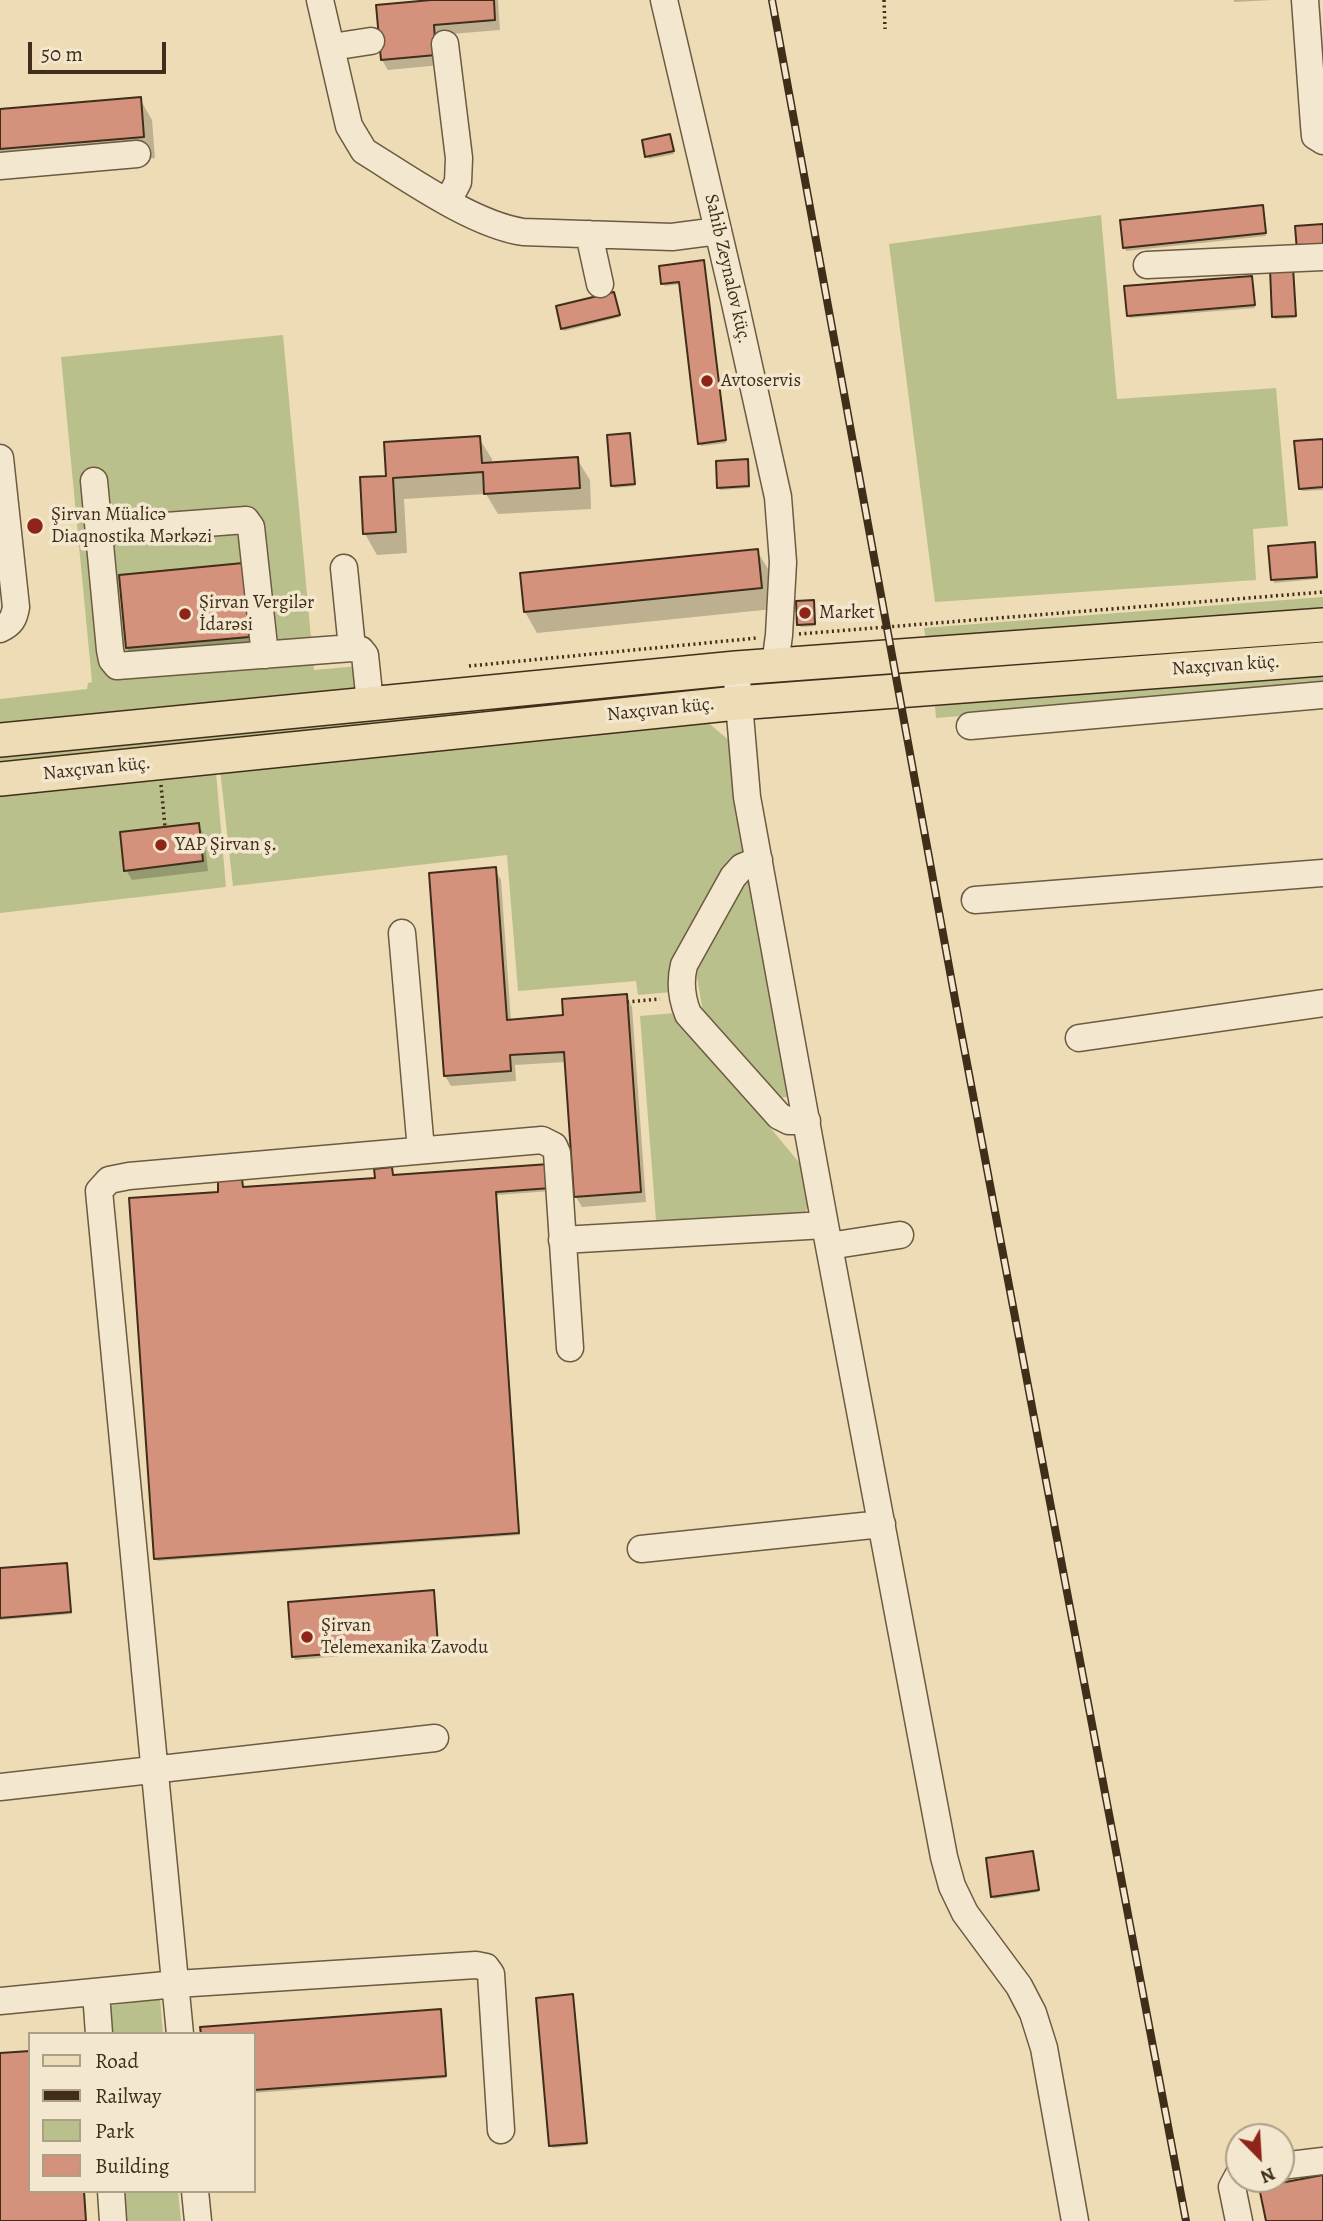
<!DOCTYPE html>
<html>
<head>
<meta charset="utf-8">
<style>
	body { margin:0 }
	#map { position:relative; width:1323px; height:2221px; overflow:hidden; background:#eddcb5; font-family:Alegreya,serif }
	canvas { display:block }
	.legend { position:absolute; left:28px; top:2032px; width:228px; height:161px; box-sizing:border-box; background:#f3e8cf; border:2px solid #ac9e87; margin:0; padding:9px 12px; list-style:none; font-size:21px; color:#412e1a }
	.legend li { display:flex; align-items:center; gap:14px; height:35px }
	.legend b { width:35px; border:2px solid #ac9e87 }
	.north { position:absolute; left:1225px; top:2123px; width:70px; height:70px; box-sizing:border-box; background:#f3e8cf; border:2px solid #ac9e87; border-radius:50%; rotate:156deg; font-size:19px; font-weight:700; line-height:28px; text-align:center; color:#412e1a }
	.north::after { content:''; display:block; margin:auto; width:24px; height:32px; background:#8f2418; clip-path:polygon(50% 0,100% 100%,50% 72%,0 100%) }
	.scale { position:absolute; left:28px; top:42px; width:138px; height:32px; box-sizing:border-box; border:4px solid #412e1a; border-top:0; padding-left:9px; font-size:21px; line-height:24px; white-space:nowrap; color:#412e1a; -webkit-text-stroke:5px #f3e8cf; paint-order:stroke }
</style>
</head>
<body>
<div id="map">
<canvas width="1323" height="2221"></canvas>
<ul class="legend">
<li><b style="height:9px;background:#eddcb5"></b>Road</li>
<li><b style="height:9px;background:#412e1a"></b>Railway</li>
<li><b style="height:19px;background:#bac08c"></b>Park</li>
<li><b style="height:19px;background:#d4927c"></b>Building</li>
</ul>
<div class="north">N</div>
<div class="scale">50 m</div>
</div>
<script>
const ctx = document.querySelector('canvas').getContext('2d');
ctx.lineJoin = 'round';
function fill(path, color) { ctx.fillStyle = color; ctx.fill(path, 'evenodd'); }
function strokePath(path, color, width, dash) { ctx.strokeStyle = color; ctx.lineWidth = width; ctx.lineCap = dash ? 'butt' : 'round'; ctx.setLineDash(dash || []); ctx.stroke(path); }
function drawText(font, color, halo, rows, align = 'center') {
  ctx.font = font + ' Alegreya,serif'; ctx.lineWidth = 7; ctx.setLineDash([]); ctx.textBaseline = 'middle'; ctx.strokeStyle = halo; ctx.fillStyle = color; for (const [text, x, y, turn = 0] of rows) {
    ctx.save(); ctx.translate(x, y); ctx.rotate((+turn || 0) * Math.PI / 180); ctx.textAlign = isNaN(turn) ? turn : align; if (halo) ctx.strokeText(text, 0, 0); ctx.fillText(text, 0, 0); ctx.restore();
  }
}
fill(new Path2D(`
	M1101 215 1117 399 1276 388 1288 526 1253 529 1256 580 935 602 889 244Z
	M283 335 314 670 359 666 360 693 0 728V699L87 689 88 683 92 682 61 357Z
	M1323 597V614L927 646 924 628Z
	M1323 667V687L936 718 934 695Z
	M719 678 721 694 0 769V751Z
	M705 720 731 742 745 855 672 992 638 995 636 981 518 991 507 855 233 886 220 769Z
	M216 772 226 887 0 913V793Z
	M750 880 788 1097 776 1098 704 1019 695 965 742 881Z
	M675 1013 802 1166 808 1207 804 1214 656 1220 640 1016Z
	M160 1998 163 2034H111L109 2006Z
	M122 2191H178L181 2221H124Z`), '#bac08c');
fill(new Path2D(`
	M435 0H498L500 30 439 35 441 65 388 70 382 60 378 6Z
	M1233 0H1272L1235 2Z
	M140 99 152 120 155 158 0 170V111Z
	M671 139 674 154 649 159 644 142Z
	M1263 209 1266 236 1126 251 1125 248 1122 222Z
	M703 262 726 443 701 446 681 284 665 286 663 283Z
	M1292 269 1296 318 1275 319 1274 317Z
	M1251 278 1255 308 1130 318 1128 316Z
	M615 297 620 317 564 331 563 328Z
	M630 435 635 486 614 488 613 486Z
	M479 438 492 459V464L577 459 590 480 591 509 498 514 486 494 404 499 407 553 377 555 365 534 388 477Z
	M1323 440V490L1302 491 1301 489Z
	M747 461 750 488 720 490 719 487Z
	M1315 547 1318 579 1274 583 1270 548Z
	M757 551 770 572 773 609 537 633 525 612Z
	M242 565 256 651 136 662 127 648Z
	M813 601 816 626 801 627 799 624Z
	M198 824 204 835 208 871 132 880 126 870Z
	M495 869 501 880 511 1021 565 1017 626 996 632 1007 646 1202 582 1207 576 1197 566 1062 515 1065 516 1081 451 1086 445 1076Z
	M549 1166 551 1191 497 1195 520 1535 157 1561 156 1558 220 1193 241 1181 243 1189 377 1179 391 1169 393 1177Z
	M66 1565 72 1614 0 1620V1570Z
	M434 1595 438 1648 295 1660 294 1657 290 1604Z
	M1034 1856 1039 1892 994 1899 993 1896Z
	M572 1996 587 2145 553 2148 551 2146Z
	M441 2013 446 2078 254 2093V2034Z`), '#0003');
const building = new Path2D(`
	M431 0H494L495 20 434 25 436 55 381 60 376 5Z
	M141 97 144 137 0 149V109Z
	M670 134 674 151 645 157 642 140Z
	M1263 205 1266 233 1123 248 1120 220Z
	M1323 224V249L1297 251 1295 226Z
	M704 260 726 440 698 444 679 282 661 284 659 266Z
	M1293 267 1296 316 1272 317 1270 269Z
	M1252 276 1255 305 1127 316 1124 286Z
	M614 292 620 315 561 329 556 306Z
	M630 433 635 484 611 486 607 435Z
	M480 436 482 463 578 457 580 488 484 494 483 472 393 478 396 532 363 534 360 477 386 476 384 442Z
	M1323 439V487L1299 489 1294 441Z
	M748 459 749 486 717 488 716 461Z
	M1315 542 1317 577 1271 580 1268 546Z
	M758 549 762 588 524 612 520 573Z
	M243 563 249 637 126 648 119 575Z
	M814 600 815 624 797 625 796 601Z
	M199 823 203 861 124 871 120 832Z
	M496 867 507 1020 563 1015 562 999 627 994 641 1192 574 1197 564 1052 510 1055 511 1071 444 1076 429 873Z
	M549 1164 551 1188 496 1192 519 1533 154 1559 129 1198 218 1192V1181L242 1179 243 1187 375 1178 374 1169 392 1167 393 1175Z
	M67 1563 71 1612 0 1618V1568Z
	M434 1590 438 1645 292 1657 288 1602Z
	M1033 1851 1039 1890 991 1897 986 1858Z
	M573 1994 587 2143 549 2146 536 1998Z
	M441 2009 446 2076 254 2090V2034H201L200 2027Z
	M30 2051V2191H84L86 2221H0V2053Z
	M1323 2175V2221H1266L1259 2187Z`);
fill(building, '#d4927c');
strokePath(building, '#412e1a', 2);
const minor = new Path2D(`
	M320 0 349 126 364 151C408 178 472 224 523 232L672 237 718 231
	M664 0 735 303 778 497 783 562 779 635 775 665
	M1305 0 1314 125 1315 136 1323 141
	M445 44 459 158 458 182 448 201
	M332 47 371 41
	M0 166 137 154
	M589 234 600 284
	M1147 265 1323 257
	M0 458 16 607C14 619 11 624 0 629
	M94 481 110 650 112 660 117 666 352 648 361 650 365 655 370 703
	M99 531 246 520 251 527 265 655
	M344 568 352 648
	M736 668 747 797 825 1225 944 1857 952 1886 965 1913 1019 1986 1033 2013 1044 2048 1075 2221
	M970 726 1323 695
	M759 860 742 867 733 877 684 965C680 981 682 999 688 1014L779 1116 789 1121H807
	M975 900 1323 873
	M402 933 421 1150
	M1079 1038 1323 1003
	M562 1240 825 1225
	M829 1246 900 1235
	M641 1549 882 1524
	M0 1787 435 1738
	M96 1992 99 2034
	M0 2001 176 1984 476 1965 486 1967 491 1974 501 2130
	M180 2034 99 1191 109 1180 129 1176 542 1140 554 1146 557 1153 570 1348
	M1281 2166 1323 2161
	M1239 2174 1232 2187 1239 2221
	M111 2191 113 2221
	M195 2191 198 2221`);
const major = new Path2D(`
	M0 740 736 668 1323 625
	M0 779 737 703 1323 659`);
strokePath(minor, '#6c5a41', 29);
strokePath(major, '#412e1a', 36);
strokePath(new Path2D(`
	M884 0 885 29
	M799 634 1323 592
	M469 666 757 638
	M161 785 165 827
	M627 1002 660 999`), '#412e1a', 3.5, [2, 3.5]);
strokePath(minor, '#f3e8cf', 26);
strokePath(major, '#eddcb5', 33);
const rail = new Path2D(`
	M772 0 959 1021 1186 2221`);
strokePath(rail, '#412e1a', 8);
strokePath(rail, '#f3e8cf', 5, [16]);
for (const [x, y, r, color] of [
	[707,381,7,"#8f2418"],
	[35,526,9,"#8f2418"],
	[805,613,7,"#8f2418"],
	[185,614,7,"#8f2418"],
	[161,845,7,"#8f2418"],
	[307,1637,7,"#8f2418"]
]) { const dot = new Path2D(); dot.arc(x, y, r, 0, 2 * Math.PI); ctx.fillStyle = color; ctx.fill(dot); strokePath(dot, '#f3e8cf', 2.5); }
drawText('19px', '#412e1a', '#f3e8cf', [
	["Sahib Zeynalov küç.",727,269,77],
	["Naxçıvan küç.",1226,666,-4],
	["Naxçıvan küç.",661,710,-6],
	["Naxçıvan küç.",97,769,-6]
]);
drawText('19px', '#412e1a', '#f3e8cf', [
	["Avtoservis",721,381],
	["Şirvan Müalicə",51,515],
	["Diaqnostika Mərkəzi",51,537],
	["Şirvan Vergilər",199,603],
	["İdarəsi",199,625],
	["Market",819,613],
	["YAP Şirvan ş.",175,845],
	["Şirvan",321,1626],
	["Telemexanika Zavodu",321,1648]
], 'left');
</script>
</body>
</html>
